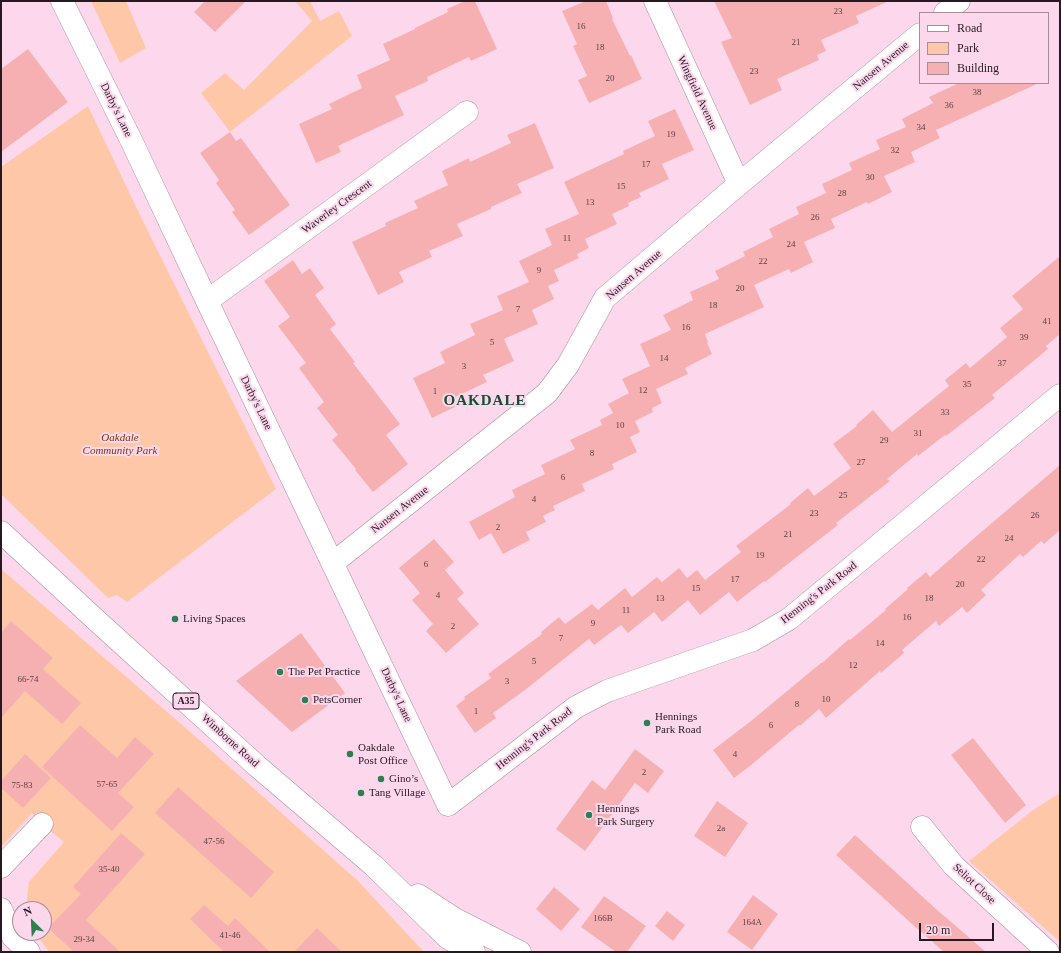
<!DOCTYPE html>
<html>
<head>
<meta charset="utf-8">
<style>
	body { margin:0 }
	#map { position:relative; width:1061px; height:953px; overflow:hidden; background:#fdd8ed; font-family:Georgia,serif }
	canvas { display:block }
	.frame { position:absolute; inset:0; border:2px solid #261921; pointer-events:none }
	.legend { position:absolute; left:919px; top:12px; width:130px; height:72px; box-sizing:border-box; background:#fdd8ed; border:1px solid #a78c9b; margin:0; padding:5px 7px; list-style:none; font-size:12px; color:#261921 }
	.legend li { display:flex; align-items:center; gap:8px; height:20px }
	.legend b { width:20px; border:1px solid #a78c9b }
	.north { position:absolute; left:12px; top:901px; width:40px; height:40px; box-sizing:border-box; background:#fdd8ed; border:1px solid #a78c9b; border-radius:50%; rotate:336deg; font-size:11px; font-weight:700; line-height:16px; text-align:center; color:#261921 }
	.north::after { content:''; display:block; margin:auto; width:14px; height:18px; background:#2b7f52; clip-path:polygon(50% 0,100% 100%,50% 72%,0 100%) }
	.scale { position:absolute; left:919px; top:923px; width:75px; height:18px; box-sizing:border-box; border:2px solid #261921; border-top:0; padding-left:5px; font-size:12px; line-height:14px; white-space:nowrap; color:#261921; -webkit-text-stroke:3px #fdd8ed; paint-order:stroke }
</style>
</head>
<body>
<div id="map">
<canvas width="1061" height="953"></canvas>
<div class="frame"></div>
<ul class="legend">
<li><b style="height:5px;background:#fff"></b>Road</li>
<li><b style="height:11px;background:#fec8a8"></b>Park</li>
<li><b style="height:11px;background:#f7b0b1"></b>Building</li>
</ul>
<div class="north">N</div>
<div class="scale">20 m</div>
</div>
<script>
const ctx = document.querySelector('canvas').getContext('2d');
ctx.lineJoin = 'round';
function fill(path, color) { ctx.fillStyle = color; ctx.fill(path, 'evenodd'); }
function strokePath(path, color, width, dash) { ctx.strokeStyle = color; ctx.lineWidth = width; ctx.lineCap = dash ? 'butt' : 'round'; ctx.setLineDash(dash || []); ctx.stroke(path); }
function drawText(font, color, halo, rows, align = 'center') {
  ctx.font = font + ' Georgia,serif'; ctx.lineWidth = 4; ctx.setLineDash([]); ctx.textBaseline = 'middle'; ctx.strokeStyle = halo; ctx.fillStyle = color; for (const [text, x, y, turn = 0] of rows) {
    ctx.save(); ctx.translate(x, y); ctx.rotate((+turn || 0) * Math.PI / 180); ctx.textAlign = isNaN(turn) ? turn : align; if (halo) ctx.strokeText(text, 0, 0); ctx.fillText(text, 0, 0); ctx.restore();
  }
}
fill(new Path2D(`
	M91 1H126L146 48 120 63Z
	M295 1H310L320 21 339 11 352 36 230 132 201 93 225 73 244 90 312 21Z
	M88 106 140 215 276 489 127 602 117 595 108 598 1 494V167Z
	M1 569 188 730 358 881 424 952H49L35 933H44V909H27V897L29 882 64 842 42 824 32 813 1 847Z
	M1060 793V942L969 861 1033 810Z`), '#fec8a8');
fill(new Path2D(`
	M205 1H246L215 32 194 12Z
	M465 1H475L497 49 471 61 469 57 427 77 428 81 395 96 404 115 338 146 341 152 316 163 299 124 332 109 329 104 362 88 357 75 390 60 383 44 415 29V28L448 12 447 9Z
	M586 1H606L613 18 612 19 630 56 631 55 642 79 589 103 578 80 587 76 573 46 577 44 562 11Z
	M714 1H889L856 16 859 23 821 40 826 51 817 55 819 60 777 79 782 90 750 105 721 42 732 38Z
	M28 49 68 102 1 152V69Z
	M959 83H1039L936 130 940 138 911 152 915 162 884 176 892 192 868 204 867 202 831 219 835 228 804 242 813 262 791 273 789 269 754 285 764 307 705 334 708 342 707 343 712 354 685 368 688 374 656 389 662 403 652 408 653 412 635 421 640 432 630 437 637 452 612 464 614 469 582 484 585 491 553 506 555 510 543 516 546 522 526 532 530 540 503 554 491 533 479 540 469 522 515 497 512 490 545 474 541 465 575 449 570 440 602 425 600 420 613 413 608 404 629 393 622 379 650 366 640 344 671 330 663 315 693 300 690 292 719 279 715 271 745 256 743 252 773 237 769 229 799 214 796 207 826 193 822 184 852 170 849 163 880 149 876 140 906 127 902 119 933 103 929 97Z
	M675 109 694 150 662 164 669 179 639 193 641 197 628 203 629 206 612 214 617 224 585 239 589 248 577 254 579 258 554 270 559 281 548 286 554 299 532 310 538 324 504 339 514 361 483 375 487 382 453 398 457 406 432 418 413 378 445 363 440 352 475 335 470 324 503 310 497 296 529 282 519 261 552 245 545 229 579 214 564 182 624 154 623 151 655 136 648 121Z
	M535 123 554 168 517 184 522 193 491 207V209L457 224 463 236 429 251 432 257 399 272 404 282 378 295 352 242 386 226 385 223 418 208 414 201 448 185 442 171 469 158 470 162 511 143 507 135Z
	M230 132 236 141 241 138 290 205 249 235 232 212 235 210 216 183 219 180 200 153Z
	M1060 256V334L1046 346 1048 349 992 395 995 398 946 436 945 435 918 456 917 454 887 479 890 481 836 523 838 525 784 567 765 582 764 581 737 602 729 592 700 615 688 600 662 622 654 612 628 633 621 625 594 645 589 639 525 690 493 713 496 718 475 733 456 706 465 699 464 697 491 678 488 674 542 634 541 632 559 617 565 624 592 604 598 610 625 588 632 597 657 577 662 582 679 568 687 578 697 570 705 580 741 552 736 546 791 504 790 503 808 488 814 496 851 468 833 444 857 426 856 425 873 410 892 432 949 386 945 380 966 363 970 368 1007 337 1000 328 1023 309 1012 296Z
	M293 260 302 274 310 268 324 288 315 295 336 324 330 329 355 362 353 363 400 424 386 435 408 464 373 492 355 470 356 469 332 440 338 435 317 408 324 402 299 368 306 363 278 326 290 317 264 281Z
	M1060 465V530L1044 544 1041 541 1023 557 1020 554 981 590 986 595 967 613 962 607 939 626 936 621 902 650 904 653 881 673 880 671 826 718 819 709 800 726 799 725 750 766 734 778 713 750 751 721 821 663H822L849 639 850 640 886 610 885 609 908 589 907 588 926 572 930 577 972 540Z
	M434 539 454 562 445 570 464 593 457 599 479 624 446 653 426 631 433 624 412 600 420 593 399 568Z
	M11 621 53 658 43 669 81 703 62 724 25 691 1 718V633Z
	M301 633 345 693 292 732 236 681Z
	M80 725 117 758 135 737 154 754 118 793 134 807 112 831 42 767Z
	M973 738 1026 805 1005 823 951 755Z
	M635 749 664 771 648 793 635 783 585 851 556 829 592 780 605 790Z
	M25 754 51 778 23 808 1 788V781Z
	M178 787 274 872 251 898 155 813Z
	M717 801 748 823 725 857 694 836Z
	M121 833 145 854 86 920 120 952H74L48 928 81 894 73 887Z
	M855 835 936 909 986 952H944L912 924 836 855Z
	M554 887 580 909 561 931 536 909Z
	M753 895 778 914 752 950 727 932Z
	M604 896 646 926 627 952H616L581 927Z
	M204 905 228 926 235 918 270 952H224L190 919Z
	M667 911 685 925 673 941 655 926Z
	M317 928 342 952H294Z`), '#f7b0b1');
const minor = new Path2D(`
	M62 1 132 142 207 301 448 805 576 707 607 691 753 640 789 619 1060 395
	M655 1 739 184
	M945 13 959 1
	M207 301 467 112
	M333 563 547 393 568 365 605 298 739 184 920 34
	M922 827 954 866 1048 952
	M1 867 42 824
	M1 909 13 937 29 952`);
const trunk = new Path2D(`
	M1 532 96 620 257 766 374 866 448 938 474 952
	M418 895 455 919 520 952`);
strokePath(minor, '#ad8b9e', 23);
strokePath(trunk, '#ad8b9e', 23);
strokePath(minor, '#fff', 22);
strokePath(trunk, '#fff', 22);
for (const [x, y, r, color] of [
	[175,619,4,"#2b7f52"],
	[280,672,4,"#2b7f52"],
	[305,700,4,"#2b7f52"],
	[647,723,4,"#2b7f52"],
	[350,754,4,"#2b7f52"],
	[381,779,4,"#2b7f52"],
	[361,793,4,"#2b7f52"],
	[589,815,4,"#2b7f52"]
]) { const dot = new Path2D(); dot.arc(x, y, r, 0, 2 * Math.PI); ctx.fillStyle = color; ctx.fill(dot); strokePath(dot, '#fdd8ed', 1.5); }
drawText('9px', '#5a3f45', null, [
	["23",838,12],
	["16",581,27],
	["21",796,43],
	["18",600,48],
	["23",754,72],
	["20",610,79],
	["38",977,93],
	["36",949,106],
	["34",921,128],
	["19",671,135],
	["32",895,151],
	["17",646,165],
	["30",870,178],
	["15",621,187],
	["28",842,194],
	["13",590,203],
	["26",815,218],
	["11",567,239],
	["24",791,245],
	["22",763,262],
	["9",539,271],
	["20",740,289],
	["18",713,306],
	["7",518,310],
	["41",1047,322],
	["16",686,328],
	["39",1024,338],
	["5",492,343],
	["14",664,359],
	["37",1002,364],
	["3",464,367],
	["35",967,385],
	["12",643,391],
	["1",435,392],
	["33",945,413],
	["10",620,426],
	["31",918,434],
	["29",884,441],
	["8",592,454],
	["27",861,463],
	["6",563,478],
	["25",843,496],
	["4",534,500],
	["23",814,514],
	["26",1035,516],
	["2",498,528],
	["21",788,535],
	["24",1009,539],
	["19",760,556],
	["22",981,560],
	["6",426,565],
	["17",735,580],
	["20",960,585],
	["15",696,589],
	["4",438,596],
	["13",660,599],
	["18",929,599],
	["11",626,611],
	["16",907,618],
	["9",593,624],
	["2",453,627],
	["7",561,639],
	["14",880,644],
	["5",534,662],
	["12",853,666],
	["66-74",28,680],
	["3",507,682],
	["10",826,700],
	["8",797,705],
	["1",476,712],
	["6",771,726],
	["4",735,755],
	["2",644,773],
	["57-65",107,785],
	["75-83",22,786],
	["2a",721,829],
	["47-56",214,842],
	["35-40",109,870],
	["166B",603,919],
	["164A",752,923],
	["41-46",230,936],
	["29-34",84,940]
]);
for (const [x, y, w] of [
	[186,701,26]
]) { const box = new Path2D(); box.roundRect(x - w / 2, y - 8, w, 16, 3); ctx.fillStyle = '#fdd8ed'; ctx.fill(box); strokePath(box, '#261921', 1); }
drawText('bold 10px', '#261921', null, [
	["A35",186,701]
]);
drawText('11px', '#261921', '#fdd8ed', [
	["Nansen Avenue",881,66,-40],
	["Wingfield Avenue",697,93,65],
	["Darby's Lane",116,110,64],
	["Waverley Crescent",337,207,-36],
	["Nansen Avenue",634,275,-41],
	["Darby's Lane",256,403,64],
	["Nansen Avenue",400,510,-38],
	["Henning's Park Road",819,593,-38],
	["Darby's Lane",396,695,65],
	["Henning's Park Road",534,739,-38],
	["Wimborne Road",230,741,42],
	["Seliot Close",974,884,43]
]);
drawText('italic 11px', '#7a3901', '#fdd8ed', [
	["Oakdale",120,438],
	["Community Park",120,451]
]);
drawText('11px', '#261921', '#fdd8ed', [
	["Living Spaces",183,619],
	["The Pet Practice",288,672],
	["PetsCorner",313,700],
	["Hennings",655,717],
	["Park Road",655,730],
	["Oakdale",358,748],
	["Post Office",358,761],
	["Gino’s",389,779],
	["Tang Village",369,793],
	["Hennings",597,809],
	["Park Surgery",597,822]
], 'left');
ctx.letterSpacing = '1px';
drawText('bold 15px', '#124e2f', '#fdd8ed', [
	["OAKDALE",485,401]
]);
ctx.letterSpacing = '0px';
</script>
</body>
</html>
